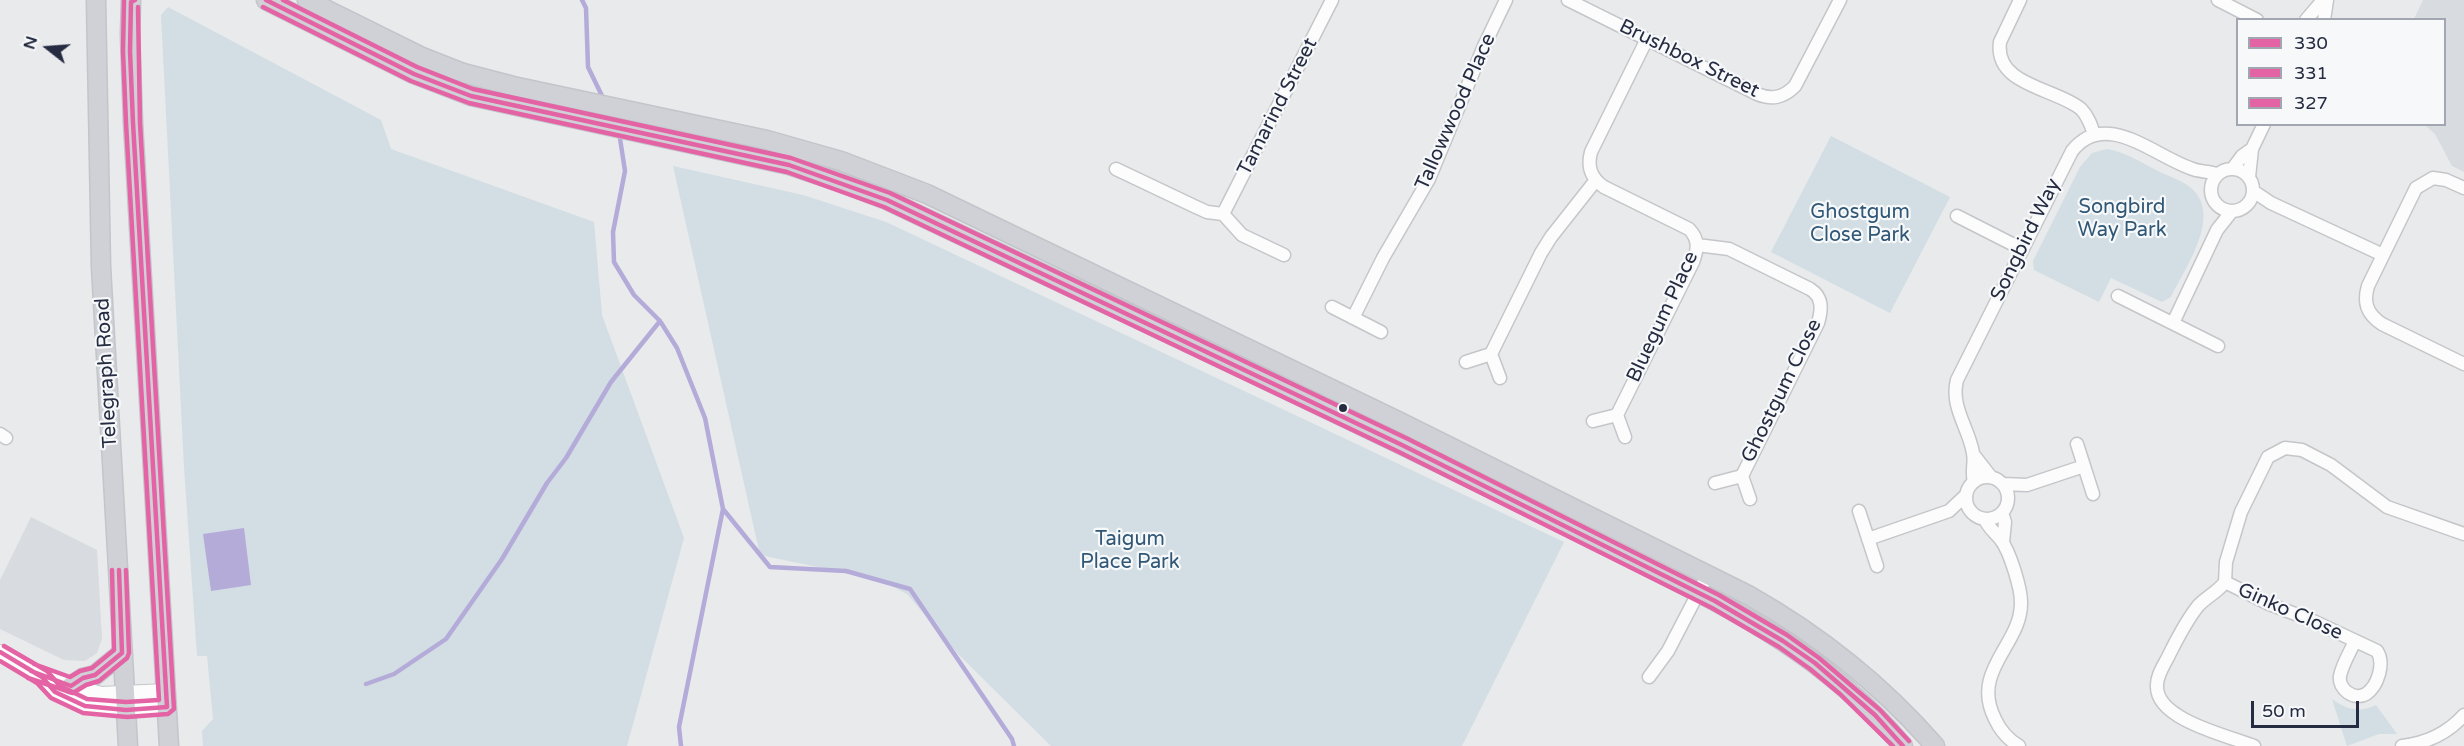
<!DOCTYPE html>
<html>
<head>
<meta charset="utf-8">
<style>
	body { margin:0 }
	#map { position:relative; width:2464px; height:746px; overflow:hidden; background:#e8eaec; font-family:"Varela Round",sans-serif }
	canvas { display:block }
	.legend { position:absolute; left:2236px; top:18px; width:210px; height:108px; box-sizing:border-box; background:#f6f8fa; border:2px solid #a2a6b0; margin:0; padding:8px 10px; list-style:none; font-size:18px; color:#252b40 }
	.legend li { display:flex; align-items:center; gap:12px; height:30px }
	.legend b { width:30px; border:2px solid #a2a6b0 }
	.north { position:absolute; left:18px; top:18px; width:60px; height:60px; -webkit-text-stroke:4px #f6f8fa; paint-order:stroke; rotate:287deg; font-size:16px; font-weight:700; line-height:24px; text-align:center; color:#252b40 }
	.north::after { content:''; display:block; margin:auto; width:21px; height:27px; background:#252b40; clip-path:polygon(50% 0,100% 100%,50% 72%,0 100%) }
	.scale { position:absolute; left:2251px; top:701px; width:108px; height:27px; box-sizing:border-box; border:3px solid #252b40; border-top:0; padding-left:8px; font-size:18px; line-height:21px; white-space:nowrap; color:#252b40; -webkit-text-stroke:4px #f6f8fa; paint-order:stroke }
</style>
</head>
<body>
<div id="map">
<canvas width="2464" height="746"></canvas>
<ul class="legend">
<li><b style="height:8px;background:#e463a4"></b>330</li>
<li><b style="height:8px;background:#e463a4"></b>331</li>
<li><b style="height:8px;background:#e463a4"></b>327</li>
</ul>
<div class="north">N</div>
<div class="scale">50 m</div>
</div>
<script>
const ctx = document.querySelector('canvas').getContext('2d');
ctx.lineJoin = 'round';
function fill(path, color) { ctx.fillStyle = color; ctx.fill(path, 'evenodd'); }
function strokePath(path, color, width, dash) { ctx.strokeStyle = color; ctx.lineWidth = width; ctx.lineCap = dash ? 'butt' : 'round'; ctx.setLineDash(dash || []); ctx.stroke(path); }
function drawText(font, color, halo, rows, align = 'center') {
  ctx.font = font + ' "Varela Round",sans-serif'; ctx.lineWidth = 4.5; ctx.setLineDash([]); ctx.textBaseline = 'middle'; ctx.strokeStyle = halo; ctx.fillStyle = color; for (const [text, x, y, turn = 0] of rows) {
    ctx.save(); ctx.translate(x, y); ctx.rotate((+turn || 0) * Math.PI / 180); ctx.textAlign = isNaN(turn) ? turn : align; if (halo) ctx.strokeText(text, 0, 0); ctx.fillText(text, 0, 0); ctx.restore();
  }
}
fill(new Path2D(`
	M2423 0H2464V172L2452 166 2435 134 2425 125 2444 124V20L2414 19Z
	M31 517 97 550 102 639 97 653 85 661 64 660 0 629V580Z`), '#d8dbdf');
fill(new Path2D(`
	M168 7 381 120 391 149 594 222 602 315 684 538 627 746H203L202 731 213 719 207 656H197L184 467 161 15Z
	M1831 136 1950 197 1890 313 1771 252Z
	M2107 149C2126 152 2144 164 2162 173 2171 177 2183 181 2191 188 2223 215 2185 268 2171 297L2162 302 2111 278 2099 302 2034 270 2033 261 2080 167 2092 153Z
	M673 166 803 195 886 222 1564 542 1462 746H1051L959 655 907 594 880 580 760 555Z
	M2332 699C2347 710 2359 713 2376 705L2397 734H2379L2347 746Z`), '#d2dee4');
fill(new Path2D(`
	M244 528 251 585 211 591 203 534Z`), '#b4abd9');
strokePath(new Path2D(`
	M582 0 586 8 588 67 604 100
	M619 132 625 171 613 232 614 262 634 295 660 321 677 348 705 418 723 509 770 567 846 571 910 589 1012 739 1014 746
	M366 684 394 674 446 639 502 559 547 483 566 458 611 382 660 321
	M681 746 679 727 723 509`), '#b4abd9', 4.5);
const minor = new Path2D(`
	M1568 0 1757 94C1772 100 1783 98 1795 86L1840 0
	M2020 0 2000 42C1994 86 2056 88 2081 109 2088 116 2091 125 2094 134
	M2218 0 2257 20
	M2306 20 2323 0
	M2324 20 2327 0
	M2233 168 2242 156 2252 149
	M1116 169 1196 207 1207 212 1223 214
	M2211 190a21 21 0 1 1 42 0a21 21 0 1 1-42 0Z
	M2249 177 2252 149 2264 124
	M2464 188 2446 180 2433 178 2416 188 2368 286C2363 303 2367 314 2382 324L2464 364
	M2253 191 2271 203 2383 255
	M1957 216 2022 249
	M1697 245 1729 249 1810 289C1823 297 1822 309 1818 323L1742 476
	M1284 255 1242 235 1223 214 1332 0
	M2118 296 2218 346
	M1332 307 1381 332
	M1353 318 1383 258 1429 179 1484 46 1506 0
	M2173 323 2217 230 2232 211
	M1491 354 1541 253 1551 237 1596 180
	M1466 362 1491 354 1500 378
	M1617 415 1693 262C1698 249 1699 239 1689 229L1604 187C1591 178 1587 167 1591 152L1647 39
	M1593 421 1617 415 1625 437
	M0 434 6 438
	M2077 444 2093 494
	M1973 454 1991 477
	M1966 498a21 21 0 1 1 42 0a21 21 0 1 1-42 0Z
	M1974 482C1971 472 1975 463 1973 453 1969 428 1950 407 1957 380L2072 151C2105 109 2153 155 2190 168 2198 172 2208 171 2217 174
	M1715 483 1742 476 1750 499
	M2003 484 2027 485 2084 466
	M1859 511 1877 566
	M2002 513 2005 522 2003 542
	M1985 519C1988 528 1996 533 2001 540 2010 552 2021 588 2021 602 2022 645 1970 670 1995 719 2000 730 2009 740 2019 746
	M1868 539 1949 511 1966 495
	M2225 582 2269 604 2311 620 2377 651C2385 663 2378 686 2366 694 2354 701 2338 689 2340 676 2342 665 2350 652 2355 641
	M1649 677 1668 651 1708 574
	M2254 746C2229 736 2157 720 2157 687 2156 675 2165 664 2170 653 2178 637 2186 621 2198 606 2206 597 2218 592 2225 582L2226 562 2241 512 2268 457 2285 448 2302 450 2331 465 2387 507 2464 534
	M2402 746C2427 743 2447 734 2464 715`);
const tertiary = new Path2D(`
	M0 652 42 677 55 692 85 706 126 710 167 707
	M42 677 101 694 166 691`);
const primary = new Path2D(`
	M96 0 101 267 128 746
	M131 0 130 35 133 123 169 746
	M266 0 414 74 471 96 789 165 837 181 887 200C1083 293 1280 385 1476 481 1532 508 1587 536 1643 564 1743 614 1829 659 1903 746
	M307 0 420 56 463 73 513 86 767 140 841 161 927 194 1398 421 1748 595C1819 635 1881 684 1935 746
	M71 686 83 678 95 675 122 653`);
strokePath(minor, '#c5c6c9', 15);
strokePath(tertiary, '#c5c6c9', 16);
strokePath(primary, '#c3c5ca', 21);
strokePath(minor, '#fcfcfc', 12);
strokePath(tertiary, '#fcfcfc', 14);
strokePath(primary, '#cfd1d7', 18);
strokePath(new Path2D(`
	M266 0 414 74 471 96 789 165 887 200 1402 445 1715 601 1783 641 1815 663 1875 715 1903 746
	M0 652 42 677 55 692 85 706 126 710 167 707 133 123 130 51 131 2 135 0
	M31 671 71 686 83 678 95 675 122 653 119 570`), '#e463a4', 4.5);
strokePath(new Path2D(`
	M263 7 411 81 469 103 787 172 884 207 1399 452 1712 608 1779 647 1810 669 1840 694 1893 746
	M0 661 37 683 51 698 83 713 127 717 168 714 174 709 140 123 138 7
	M28 678 73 693 86 685 99 681 127 658 129 653 126 570`), '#e463a4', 4.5);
strokePath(new Path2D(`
	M283 0 417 67 473 89 791 158 890 193 1406 438 1719 595 1787 635 1819 658 1880 710 1909 741
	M4 646 47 671 60 686 87 699 126 702 159 700 126 123 123 51 124 0
	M34 664 70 677 80 671 92 668 114 650 112 570`), '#e463a4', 4.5);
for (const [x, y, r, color] of [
	[1343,408,5,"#252b40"]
]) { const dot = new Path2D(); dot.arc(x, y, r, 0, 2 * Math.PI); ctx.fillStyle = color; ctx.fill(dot); strokePath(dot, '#f6f8fa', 2); }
drawText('20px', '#252b40', '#f6f8fa', [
	["Brushbox Street",1689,59,26],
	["Tamarind Street",1278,107,-63],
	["Tallowwood Place",1456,112,-66],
	["Songbird Way",2026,240,-64],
	["Bluegum Place",1663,317,-65],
	["Telegraph Road",107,373,-93],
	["Ghostgum Close",1782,391,-64],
	["Ginko Close",2290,612,24]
]);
drawText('20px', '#305776', '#f6f8fa', [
	["Songbird",2122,208],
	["Way Park",2122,231],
	["Ghostgum",1860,213],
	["Close Park",1860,236],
	["Taigum",1130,540],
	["Place Park",1130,563]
]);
</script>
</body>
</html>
